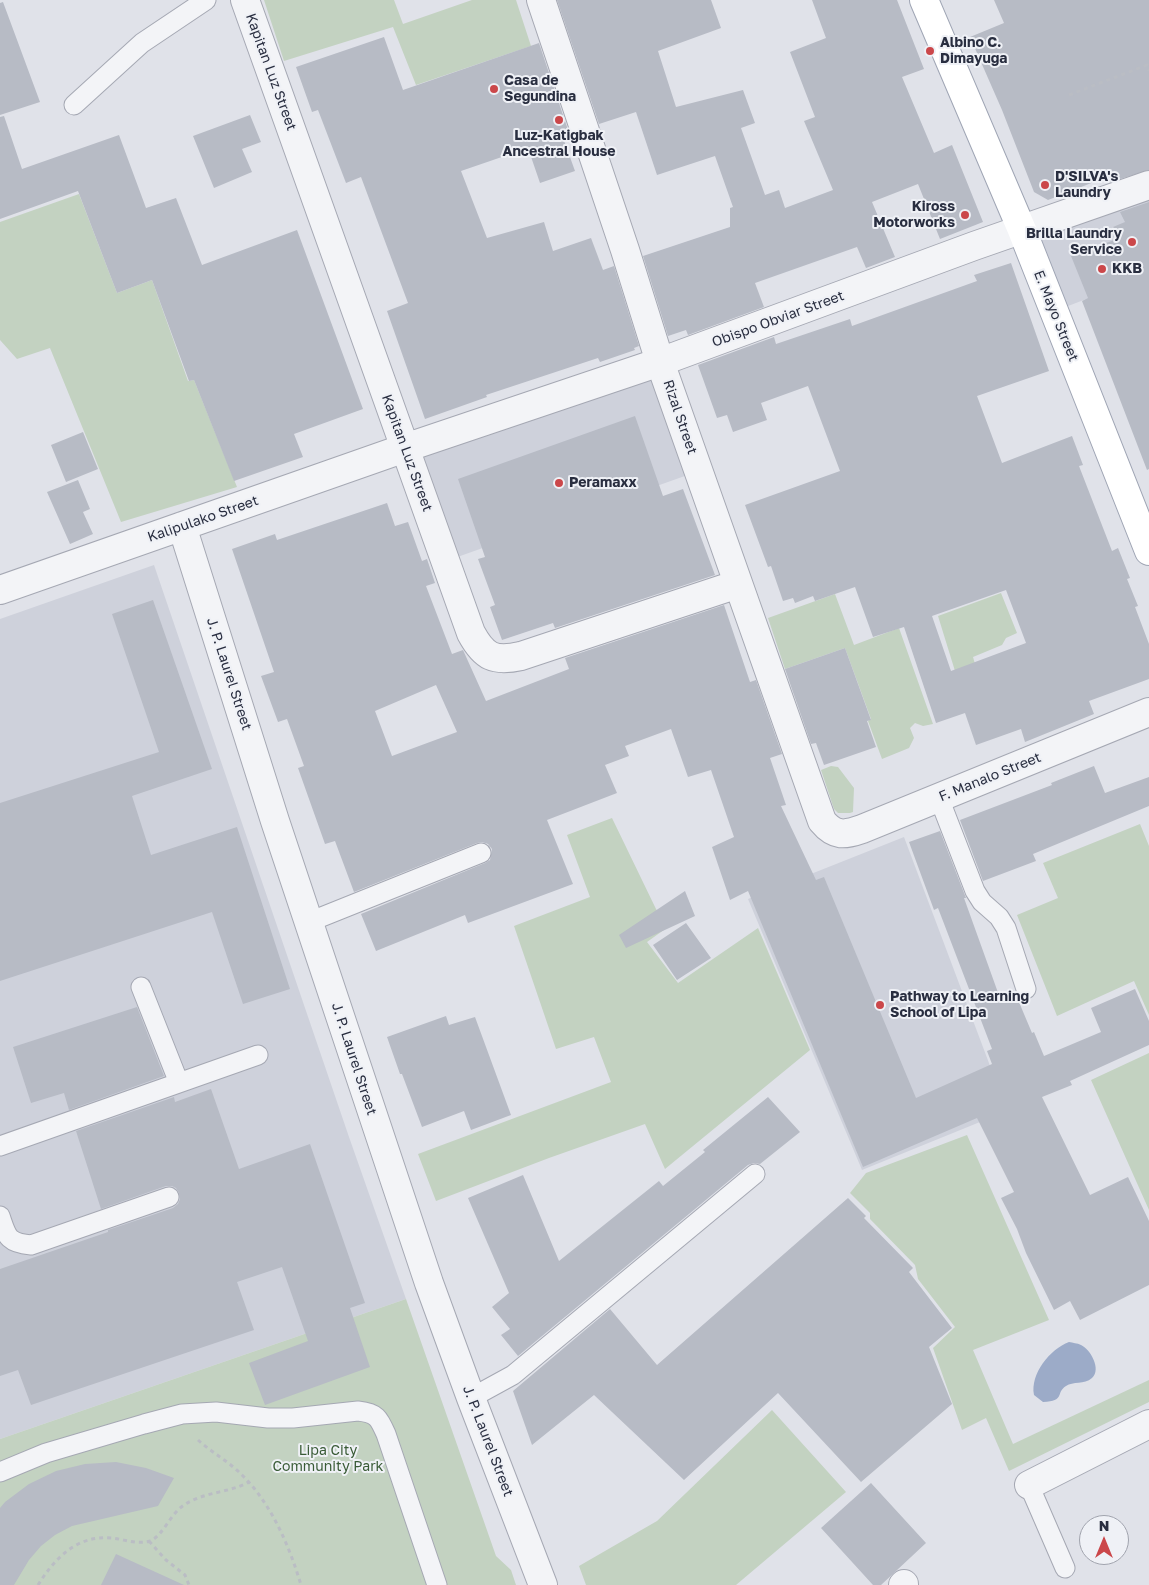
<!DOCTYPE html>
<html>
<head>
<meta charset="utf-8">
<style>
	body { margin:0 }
	#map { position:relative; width:1149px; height:1585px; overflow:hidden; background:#e0e2e9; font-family:"Golos Text",sans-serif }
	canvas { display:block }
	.north { position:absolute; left:1079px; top:1515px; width:50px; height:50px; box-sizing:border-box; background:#eff1f6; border:1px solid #a0a3ad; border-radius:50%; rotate:0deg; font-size:14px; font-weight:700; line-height:20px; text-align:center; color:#292e40 }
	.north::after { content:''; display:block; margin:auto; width:18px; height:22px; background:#cb474a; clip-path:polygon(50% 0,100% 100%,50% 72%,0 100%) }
</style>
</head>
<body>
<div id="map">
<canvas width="1149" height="1585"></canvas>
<div class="north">N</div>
</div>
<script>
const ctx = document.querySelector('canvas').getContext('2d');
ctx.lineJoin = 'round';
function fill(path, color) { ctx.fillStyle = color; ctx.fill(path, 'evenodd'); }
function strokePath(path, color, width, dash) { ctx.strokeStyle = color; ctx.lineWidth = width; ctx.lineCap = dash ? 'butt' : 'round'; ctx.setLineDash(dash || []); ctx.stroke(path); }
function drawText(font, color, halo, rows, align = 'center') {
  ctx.font = font + ' "Golos Text",sans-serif'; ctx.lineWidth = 4; ctx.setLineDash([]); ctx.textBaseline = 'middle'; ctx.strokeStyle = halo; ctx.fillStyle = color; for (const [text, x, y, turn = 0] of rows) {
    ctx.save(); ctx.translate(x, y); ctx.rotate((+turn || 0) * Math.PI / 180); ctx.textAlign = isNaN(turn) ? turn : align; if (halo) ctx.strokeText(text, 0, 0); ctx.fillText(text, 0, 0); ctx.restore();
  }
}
fill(new Path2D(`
	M1149 186V275L1055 311 1024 231Z
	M659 366 696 472 449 560 409 450Z
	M154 565 349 1137 406 1299 0 1439V619Z
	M904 837 1007 1111 862 1170 748 899Z`), '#ced1db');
fill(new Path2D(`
	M264 0H394L403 24 472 0H516L531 46 416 85 393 27 284 61Z
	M79 194 117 293 152 280 188 381 194 380 237 487 121 522 50 348 17 359 0 340V222Z
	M1001 593 1017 633 1006 638 1002 645 973 657 975 664 955 671 938 616Z
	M835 594 854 645 899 628 933 724 923 726 915 723 910 728 914 738 909 748 882 759 868 721 871 719 845 648 785 669 768 618Z
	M831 766 838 767 854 788 853 812 850 813H838L834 809 821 770Z
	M612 818 656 909 668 927 647 942 678 983 758 928 810 1050 665 1169 645 1124 549 1158 436 1201 418 1154 611 1082 594 1037 556 1049 514 926 590 897 567 835Z
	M1140 824 1149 846V1015L1134 981 1057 1016 1017 915 1058 898 1043 863Z
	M1149 1053V1210L1091 1080Z
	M967 1135 1049 1320 973 1350 1013 1444 1149 1380V1402L1009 1471 986 1418 962 1430 933 1348 955 1327 918 1279 915 1265 870 1219V1213L850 1193 866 1173Z
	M406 1299 496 1556 511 1570 516 1585H0V1439Z
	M772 1410 846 1492 736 1585H586L579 1566 657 1521Z`), '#c3d2c1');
fill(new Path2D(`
	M1069 1342C1073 1343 1077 1343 1081 1345 1090 1349 1102 1369 1092 1378 1084 1385 1073 1381 1066 1386 1055 1393 1066 1401 1043 1402L1034 1395C1030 1374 1050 1349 1069 1342Z`), '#9cabc8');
fill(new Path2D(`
	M557 0H711L721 28 658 51 676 107 743 90 755 123 741 128 765 195 779 190 785 208 833 190 804 121 815 117 790 52 826 38 812 0H897L924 69 902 77 934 153 952 145 983 222 940 239 918 184 872 202 895 257 866 268 857 247 755 283 764 307 688 335 686 330 668 336 643 256 730 227V208L733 207 715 156 657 175 636 112 599 124Z
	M994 0H1149V170L1107 183 1104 178 1048 200 1034 192 1002 110 970 37 1004 23Z
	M3 2 40 102 0 115V3Z
	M384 37 403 90 539 43 569 133 562 135 575 171 540 183 528 148 461 171 487 238 544 222 553 251 591 238 603 270 614 266 639 346 634 348 635 350 600 362 598 358 486 395 487 397 425 419 387 311 408 303 361 177 346 183 318 110 312 112 296 67Z
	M250 115 261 142 242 149 252 172 214 188 193 136Z
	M4 116 22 169 119 135 146 208 176 198 202 265 297 230 363 409 294 434 303 457 234 481 194 380 189 381 152 280 117 293 78 191 0 219V117Z
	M1149 202V469L1147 470 1082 301 1088 298 1071 256 1117 239 1113 227 1125 222 1120 212Z
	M1011 263 1049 371 977 396 1002 463 1072 436 1083 465 1079 466 1112 551 1118 548 1130 578 1127 579 1138 606 1135 607 1149 644V679L1089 701 1094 714 1025 742 1021 729 976 745 965 713 936 723 904 627 873 637 855 587 815 601 813 596 795 603 793 598 783 601 771 566 768 567 745 505 840 471 808 386 761 403 767 420 733 432 727 415 717 418 698 365 774 337 776 344 850 319 852 326 977 281 974 275ZM1006 590 1026 643 951 671 932 616Z
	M635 416 663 496 683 489 715 575 555 628 553 623 502 640 490 607 495 605 478 559 485 557 458 479Z
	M83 432 98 469 66 482 51 445Z
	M78 480 90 509 83 512 93 534 70 544 47 492Z
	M387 503 395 526 408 522 422 561 427 559 435 583 426 586 452 654 463 650 486 701 569 669 565 658 724 605 750 682 756 680 782 754 770 758 786 805 781 806 816 880 824 877 916 1098 992 1064 987 1051 992 1049 938 908 934 910 909 842 940 831 966 898H964L1001 1001 1016 995 1032 1033 1034 1032 1044 1056 1101 1032 1091 1008 1135 989 1149 1021V1045L1070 1081 1072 1085 1042 1097 1090 1195 1128 1177 1149 1221V1285L1080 1320 1070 1301 1054 1310 1026 1253 1017 1229 1001 1198 1014 1192 977 1118 863 1167 748 891 730 900 712 847 734 837 711 770 688 777 671 729 625 746 629 756 605 765 617 793 547 820 573 884 468 923 465 915 376 951 361 914 485 863 490 860 492 849 488 844 482 842 477 843 354 892 335 841 325 844 298 768 304 766 287 719 278 722 261 676 274 672 232 549 275 534 277 540ZM436 685 457 732 392 756 375 711Z
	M153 600 212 769 132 796 151 855 237 827 290 989 243 1004 212 912 0 981V803L159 752 112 614Z
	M845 648 871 720 867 721 876 747 824 765 816 743 811 744 785 669Z
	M1094 766 1105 793 1149 777V806L1033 854 1036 861 983 881 960 820 1052 785 1051 783Z
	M685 891 695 916 626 948 619 935Z
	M686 923 711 958 677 980 653 945Z
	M137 1007 164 1076 69 1110 64 1093 31 1103 13 1047Z
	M446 1016 449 1025 475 1017 511 1115 471 1130 464 1111 422 1127 402 1074H400L387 1037Z
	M211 1089 239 1169 310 1144 365 1303 350 1308 370 1367 265 1405 249 1363 308 1341 282 1267 237 1282 254 1330 31 1405 18 1370 0 1376V1269L108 1232V1230L173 1208 178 1204 180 1199 179 1193 176 1188 172 1186H166L101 1209 76 1131 174 1097 175 1102Z
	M768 1097 800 1132 760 1164 754 1163 748 1165 518 1356 501 1335 510 1329 492 1307 509 1293 468 1198 523 1175 559 1261 659 1181 663 1186 705 1152 703 1150Z
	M848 1198 866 1216 864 1218 913 1268 909 1272 952 1328 929 1347 952 1404 861 1482 778 1393 684 1480 594 1395 532 1445 513 1391 610 1309 657 1365Z
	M116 1462 146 1468 174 1478 158 1506 72 1526 55 1535 41 1546 29 1560 14 1585H0V1508L5 1502 29 1484 56 1471 85 1464Z
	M871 1483 926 1543 881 1585H873L821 1528Z
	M116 1554 184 1585H101Z`), '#b7bbc5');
const service = new Path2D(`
	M74 105 142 43 206 0
	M939 798 975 891 982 902 999 917 1006 928 1026 989
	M309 922 481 853
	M141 987 179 1083
	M0 1146 258 1055
	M0 1216C7 1236 7 1243 31 1245L169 1197
	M471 1398 513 1375 755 1174
	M0 1472 46 1453 144 1424 182 1414 216 1412 268 1418H293L358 1411C377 1413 379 1418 386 1434L437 1585
	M1029 1485 1065 1568`);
const minor = new Path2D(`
	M541 0 625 250 660 362 822 821C835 837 845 835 862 829L1149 712
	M405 448 471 633C484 657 494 662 521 656L738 584
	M1029 1485 1149 1424
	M903 1585 904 1584`);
const tertiary = new Path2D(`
	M245 0 405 448
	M182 526 275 821 429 1283 471 1398 543 1585
	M0 590 405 448 660 362 974 246 1149 185`);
const primary = new Path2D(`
	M924 0 1022 230 1149 551`);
strokePath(service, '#a5a8b3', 21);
strokePath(minor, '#a5a8b3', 30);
strokePath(tertiary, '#a5a8b3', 30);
strokePath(primary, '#9fa5b4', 30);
strokePath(new Path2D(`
	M1069 95 1147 65 1149 71
	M198 1440C211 1452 228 1461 241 1474 271 1503 289 1545 301 1585
	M149 1541 166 1560 185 1575 189 1585
	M38 1585C55 1558 77 1535 111 1538 124 1539 137 1545 150 1541 163 1536 170 1514 184 1505 203 1492 229 1493 249 1482`), '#babdc4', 3, [4, 4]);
strokePath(service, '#f3f4f7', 19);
strokePath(minor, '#f3f4f7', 28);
strokePath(tertiary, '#f3f4f7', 28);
strokePath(primary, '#fff', 28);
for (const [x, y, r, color] of [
	[930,51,5,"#cb474a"],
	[494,89,5,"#cb474a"],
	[559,120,5,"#cb474a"],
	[1045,185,5,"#cb474a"],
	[965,215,5,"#cb474a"],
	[1132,242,5,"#cb474a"],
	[1102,269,5,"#cb474a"],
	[559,483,5,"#cb474a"],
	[880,1005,5,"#cb474a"]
]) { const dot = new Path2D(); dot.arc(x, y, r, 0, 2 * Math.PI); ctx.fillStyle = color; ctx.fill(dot); strokePath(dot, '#eff1f6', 2); }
drawText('bold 14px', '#292e40', '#eff1f6', [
	["Albino C.",940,43],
	["Dimayuga",940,59],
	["Casa de",504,81],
	["Segundina",504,97],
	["Luz-Katigbak",559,136,"center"],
	["Ancestral House",559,152,"center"],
	["D'SILVA's",1055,177],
	["Laundry",1055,193],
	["Kiross",955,207,"right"],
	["Motorworks",955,223,"right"],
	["Brilla Laundry",1122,234,"right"],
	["Service",1122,250,"right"],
	["KKB",1112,269],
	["Peramaxx",569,483],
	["Pathway to Learning",890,997],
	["School of Lipa",890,1013]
], 'left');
drawText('14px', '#292e40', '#eff1f6', [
	["Kapitan Luz Street",271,72,70],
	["E. Mayo Street",1056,316,68],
	["Obispo Obviar Street",778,319,-20],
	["Rizal Street",680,417,71],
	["Kapitan Luz Street",407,453,70],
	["Kalipulako Street",203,519,-19],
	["J. P. Laurel Street",229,674,72],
	["F. Manalo Street",990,777,-22],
	["J. P. Laurel Street",354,1059,72],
	["J. P. Laurel Street",488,1441,69]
]);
drawText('14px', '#395b36', '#eff1f6', [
	["Lipa City",328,1451],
	["Community Park",328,1467]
]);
</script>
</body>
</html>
